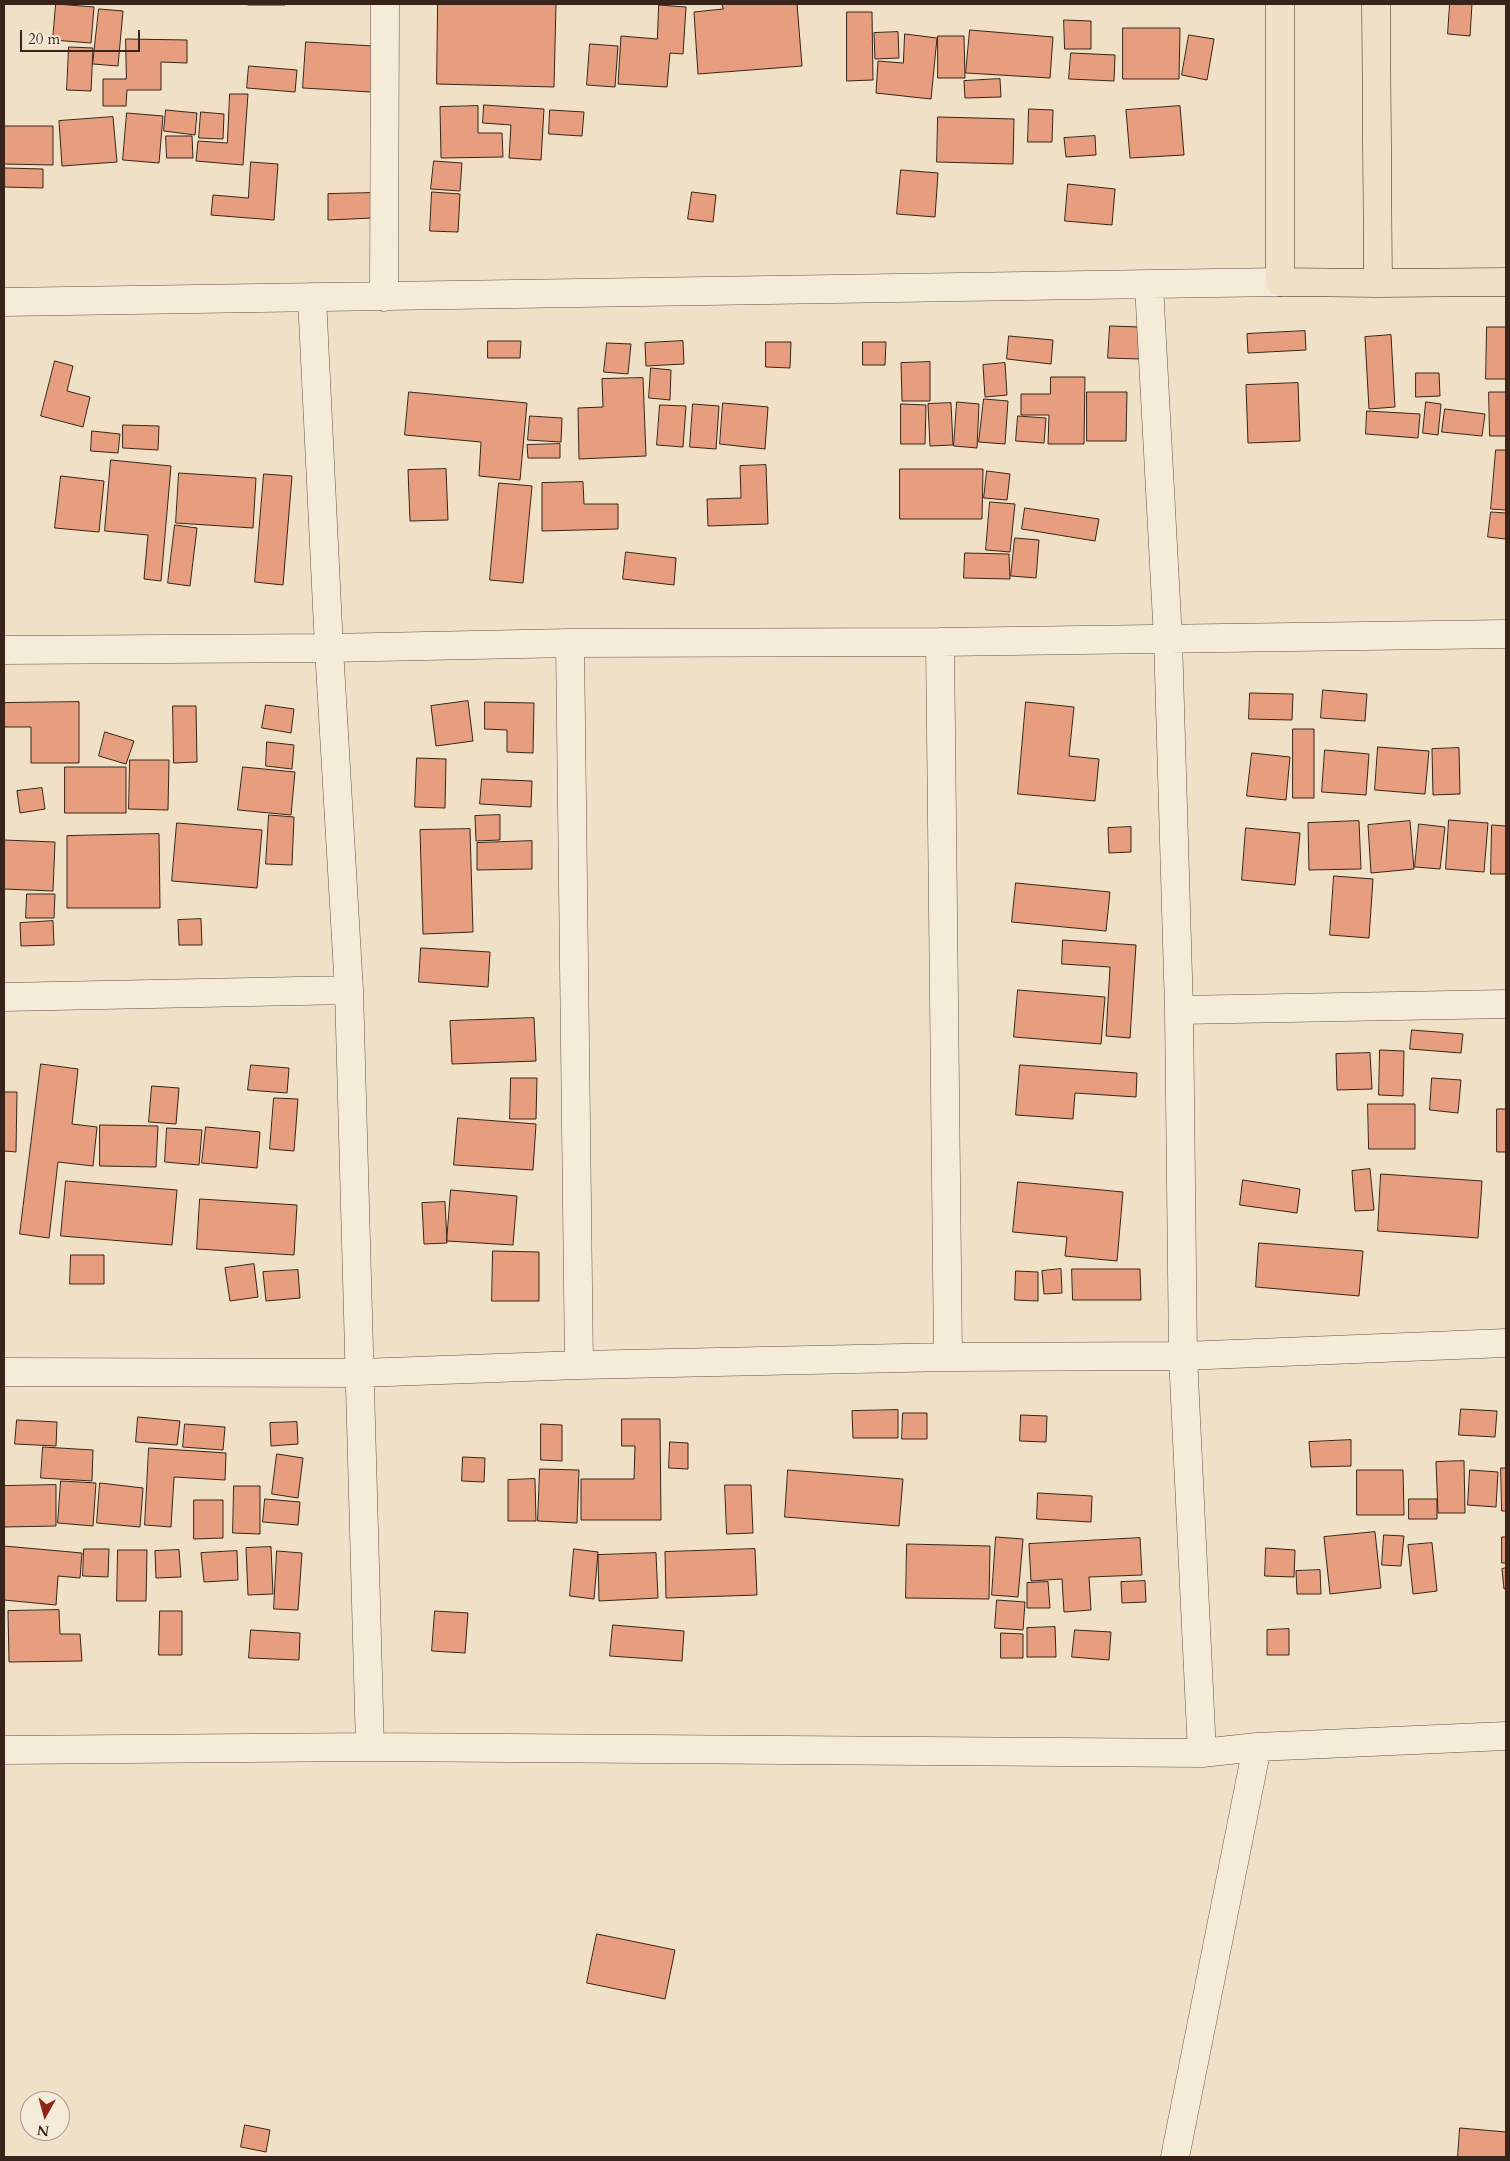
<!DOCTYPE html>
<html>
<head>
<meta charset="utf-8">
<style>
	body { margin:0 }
	#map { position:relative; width:1510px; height:2161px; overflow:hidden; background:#f0e0c5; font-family:Cardo,serif }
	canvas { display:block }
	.frame { position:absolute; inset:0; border:5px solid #38241a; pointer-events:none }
	.north { position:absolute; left:20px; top:2091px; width:50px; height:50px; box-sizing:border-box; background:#f5ebd9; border:1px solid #a99b8d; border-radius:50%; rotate:187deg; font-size:14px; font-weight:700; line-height:20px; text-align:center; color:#38241a }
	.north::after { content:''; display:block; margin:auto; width:18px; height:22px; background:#8f2418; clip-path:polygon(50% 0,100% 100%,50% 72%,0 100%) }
	.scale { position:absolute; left:20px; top:30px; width:120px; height:22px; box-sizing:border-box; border:2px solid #38241a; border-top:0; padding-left:6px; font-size:15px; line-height:18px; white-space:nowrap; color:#38241a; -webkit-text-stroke:4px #f5ebd9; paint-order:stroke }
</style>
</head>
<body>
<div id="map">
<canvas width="1510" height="2161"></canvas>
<div class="frame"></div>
<div class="north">N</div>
<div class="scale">20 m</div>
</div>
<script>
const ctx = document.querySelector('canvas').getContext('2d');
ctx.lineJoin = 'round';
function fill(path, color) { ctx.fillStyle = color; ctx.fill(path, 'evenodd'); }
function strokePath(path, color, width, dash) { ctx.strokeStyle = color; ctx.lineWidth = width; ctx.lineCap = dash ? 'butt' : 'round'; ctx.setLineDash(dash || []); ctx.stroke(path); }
const building = new Path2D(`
	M56 4 94 7 91 43 53 40Z
	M248 4H285V5H248Z
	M438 4H556L554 87 437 84Z
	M722 4H797L802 66 698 74 694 12 723 9Z
	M1450 4H1472L1470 36 1448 34Z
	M659 5 686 7 683 54 670 53 667 87 618 84 621 36 657 39Z
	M99 9 123 11 118 66 93 64Z
	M847 12H872L873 80 847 81Z
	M1064 20 1091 21V49H1065Z
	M1123 28H1180L1179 79H1123Z
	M970 30 1053 37 1050 78 966 73Z
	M898 32 899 58 875 59 874 33Z
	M905 34 937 38 931 99 876 93 878 61 903 63Z
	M1189 35 1214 39 1207 80 1182 75Z
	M938 36H964L965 78H938Z
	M126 39 187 40V63L161 62V90H127L126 106H103V79H126Z
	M306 42 373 46 371 92 303 88Z
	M590 44 618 46 615 87 587 85Z
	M69 47 93 48 91 91 67 90Z
	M1071 53 1115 55 1114 81 1069 79Z
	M249 66 297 70 295 92 247 88Z
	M1000 79 1001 97 965 98 964 81Z
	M230 94H248L243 165 196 161 198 141 227 143Z
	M484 105 544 109 541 160 509 158 511 125 483 123Z
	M478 106V133H502L503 157 441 158 440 107Z
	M1180 106 1184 155 1130 158 1126 110Z
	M1029 109 1053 110 1052 142H1028Z
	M166 110 197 113 195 135 164 131Z
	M550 110 584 112 582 136 549 134Z
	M201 112 224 114 223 139 199 138Z
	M127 113 163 116 159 163 123 160Z
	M113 117 117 162 62 166 59 121Z
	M938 117 1014 119 1013 164 937 162Z
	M4 126H53V165L4 164Z
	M166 136H192L193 158H167Z
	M1095 136 1096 155 1066 157 1064 138Z
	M434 161 462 163 460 191 431 189Z
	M251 162 278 164 274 220 211 215 213 195 248 198Z
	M5 168 43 169V188L5 187Z
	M901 170 938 173 935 217 897 214Z
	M1068 184 1115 189 1112 225 1065 221Z
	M432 192 460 194 458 232 430 231Z
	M692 192 716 195 713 222 688 219Z
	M372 193 373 218 328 220V194Z
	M1110 326 1141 327 1140 359 1108 358Z
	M1487 327H1506V379H1486Z
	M1305 331 1306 350 1248 353 1247 334Z
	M1391 335 1395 407 1369 409 1365 337Z
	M1009 336 1053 340 1051 364 1007 359Z
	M488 341H521L520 358H488Z
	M683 341 684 364 646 366 645 343Z
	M766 342H791L790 368 766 367Z
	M863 342H886L885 365H863Z
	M607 343 631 344 628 374 604 372Z
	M55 361 73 366 67 391 90 397 83 427 41 416Z
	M930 362V401H902L901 363Z
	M1005 363 1007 395 985 397 983 365Z
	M651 368 671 370 670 400 649 398Z
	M1416 373H1439L1440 396 1416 397Z
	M1051 377H1085L1084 444H1048L1049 415H1021V394H1050Z
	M643 378 646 456 579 459 578 408 603 407 602 379Z
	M1298 383 1300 441 1248 443 1246 385Z
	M409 392 527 403 520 480 479 476 481 442 405 435Z
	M1087 392H1127L1126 441H1087Z
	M1489 392H1506V436H1490Z
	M984 399 1008 401 1005 444 979 442Z
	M957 402 979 404 977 448 954 446Z
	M1426 402 1441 404 1438 435 1423 433Z
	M723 403 768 407 765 449 720 444Z
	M951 403 953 445 930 446 928 404Z
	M693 404 719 406 716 449 690 447Z
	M901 404 926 405 925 444H901Z
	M660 405 686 406 683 447 657 445Z
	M1445 409 1485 414 1482 436 1442 432Z
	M1367 411 1420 414 1418 438 1366 434Z
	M530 416 562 418 561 442 528 440Z
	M1018 416 1046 418 1044 443 1016 441Z
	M123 425 159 426 158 450 123 448Z
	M92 431 120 434 118 453 91 451Z
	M560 444V458H528L527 445Z
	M1496 450H1506V510L1491 509Z
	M111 460 171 466 161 581 144 579 148 535 105 531Z
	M766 465 768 524 708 526 707 499 741 498 740 466Z
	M446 469 448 520 410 521 408 470Z
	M900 469H983L982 519H900Z
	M987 471 1010 474 1007 500 984 498Z
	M179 473 256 478 253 528 176 523Z
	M264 474 292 476 283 585 255 582Z
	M61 476 104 481 99 532 55 528Z
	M583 482 584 504H618V529L542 531V483Z
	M499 483 532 486 523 583 490 580Z
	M990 502 1015 504 1010 552 986 550Z
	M1025 508 1099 519 1095 541 1022 529Z
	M1491 512 1506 513V539L1488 537Z
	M175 525 197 528 190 586 168 583Z
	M1015 538 1039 540 1036 578 1011 576Z
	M626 552 676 558 674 585 623 579Z
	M965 553 1009 554 1010 579 964 578Z
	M1323 690 1367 694 1365 721 1321 718Z
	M1250 693 1293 694 1292 720 1249 719Z
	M468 701 473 741 436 746 431 706Z
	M79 702V763H31V727H4V703Z
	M485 702 534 703 533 753 507 752V730L485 729Z
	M1026 702 1074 707 1069 756 1099 759 1095 801 1018 794Z
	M266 705 294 709 291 733 262 728Z
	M173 706H196L197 762 174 763Z
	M1293 729H1314V798H1293Z
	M105 732 134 741 126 764 99 756Z
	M267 742 294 745 292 769 266 766Z
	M1378 747 1429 751 1425 794 1375 790Z
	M1459 748 1460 794 1433 795 1432 749Z
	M1325 750 1369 754 1366 795 1322 792Z
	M1252 753 1290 757 1286 800 1247 796Z
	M417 758 446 759 445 808 415 807Z
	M130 760H169L168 810 129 809Z
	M65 767H126V813H65Z
	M243 767 295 772 291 815 238 810Z
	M482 779 532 781 531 807 480 804Z
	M42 788 45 809 20 813 17 791Z
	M269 815 294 817 292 865 266 864Z
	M500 815V840L476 841 475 816Z
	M1449 820 1488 823 1484 872 1446 869Z
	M1359 821 1361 869 1309 870 1308 823Z
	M1410 821 1414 869 1371 873 1368 825Z
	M177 823 262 830 257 888 172 881Z
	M1419 824 1445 827 1440 869 1415 867Z
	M1492 825 1506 826V874H1491Z
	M1131 827V852L1109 853 1108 828Z
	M1246 828 1300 833 1295 885 1242 880Z
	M470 829 473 932 423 934 420 830Z
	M159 834 160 908H67V836Z
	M4 840 55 842 53 891 4 889Z
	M532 841V869L477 870V843Z
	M1334 876 1373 879 1369 938 1330 935Z
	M1016 883 1110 892 1106 931 1012 922Z
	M27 894H55L54 918H26Z
	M201 919 202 945H179L178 920Z
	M53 921 54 945 21 946 20 923Z
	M1063 940 1136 945 1130 1038 1106 1036 1110 967 1062 964Z
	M421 948 490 952 488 987 419 982Z
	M1018 990 1105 997 1101 1044 1014 1037Z
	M534 1018 536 1061 452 1064 450 1021Z
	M1412 1030 1463 1034 1461 1053 1410 1049Z
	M1380 1050 1404 1051 1403 1096 1379 1095Z
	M1370 1053 1372 1089 1337 1090 1336 1054Z
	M41 1064 78 1069 72 1124 97 1127 93 1166 58 1162 49 1238 20 1234Z
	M251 1065 289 1068 287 1093 248 1090Z
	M1020 1065 1137 1073 1136 1097 1075 1093 1073 1119 1016 1115Z
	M511 1078H537L536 1119H510Z
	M1432 1078 1461 1080 1458 1113 1430 1110Z
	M152 1086 179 1088 176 1124 149 1122Z
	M4 1092H17L16 1152 4 1151Z
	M274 1098 298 1099 294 1151 270 1149Z
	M1368 1104H1415V1149H1369Z
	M1497 1109H1506V1152H1497Z
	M458 1118 536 1124 533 1170 454 1165Z
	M100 1125 158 1126 156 1167 100 1166Z
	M206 1127 260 1132 257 1168 202 1163Z
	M167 1128 202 1130 199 1165 165 1162Z
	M1370 1169 1374 1210 1355 1211 1352 1171Z
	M1381 1174 1482 1181 1478 1238 1378 1231Z
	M1243 1180 1300 1189 1297 1213 1240 1205Z
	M66 1181 177 1190 172 1245 61 1236Z
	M1018 1182 1123 1192 1117 1261 1065 1256 1067 1237 1013 1232Z
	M451 1190 517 1196 513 1245 447 1241Z
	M200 1199 297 1205 294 1255 197 1249Z
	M445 1202 447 1243 424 1244 422 1203Z
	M1259 1243 1363 1251 1359 1296 1256 1287Z
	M493 1251 539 1252V1301H492Z
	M71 1255H104V1284H70Z
	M254 1264 258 1297 230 1301 225 1268Z
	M1061 1269 1062 1293 1044 1294 1042 1271Z
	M1072 1269H1140L1141 1300H1073Z
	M298 1270 300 1298 266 1301 263 1272Z
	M1016 1271 1038 1272V1301L1015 1300Z
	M1461 1409 1497 1411 1495 1437 1459 1435Z
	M898 1410V1438H853L852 1411Z
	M903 1413H927V1439H902Z
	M1021 1415 1047 1416 1046 1442 1020 1441Z
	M138 1417 180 1421 177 1445 136 1442Z
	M622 1419H660L661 1520H581V1479H634L635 1446H622Z
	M17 1420 57 1422 56 1446 15 1444Z
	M297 1422 298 1444 271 1446 270 1423Z
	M185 1424 225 1427 223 1450 183 1447Z
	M541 1424 562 1425V1461L541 1460Z
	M1351 1440V1466L1311 1467 1309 1442Z
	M670 1442 688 1443V1469L669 1468Z
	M43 1447 93 1450 92 1481 41 1478Z
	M149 1448 226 1453 225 1480 174 1477 171 1527 145 1525Z
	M277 1454 303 1458 298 1498 272 1494Z
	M463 1457 485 1458 484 1482 462 1481Z
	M1464 1461 1465 1513H1438L1436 1462Z
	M1501 1468H1506V1511H1502Z
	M540 1469 579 1470 577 1523 538 1521Z
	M788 1470 903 1479 899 1526 785 1517Z
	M1357 1470H1403L1404 1515H1357Z
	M1470 1470 1498 1472 1496 1507 1468 1505Z
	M535 1479 536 1521H508V1480Z
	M61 1481 96 1483 93 1526 58 1523Z
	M100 1483 143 1488 140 1527 97 1523Z
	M56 1485V1526L4 1527V1486Z
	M725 1485H751L753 1533 727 1534Z
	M234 1486H260V1534L233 1533Z
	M1038 1493 1092 1496 1091 1522 1037 1519Z
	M265 1499 300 1502 298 1525 263 1522Z
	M1409 1499H1437V1519H1409Z
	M194 1500H223V1538L194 1539Z
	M1375 1532 1381 1588 1330 1594 1324 1537Z
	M1384 1535 1404 1536 1401 1566 1382 1565Z
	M996 1537 1023 1539 1018 1597 992 1595Z
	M1502 1537H1506V1563H1502Z
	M1140 1538 1142 1575 1089 1577 1091 1610 1064 1612 1062 1579 1031 1581 1029 1544Z
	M1432 1543 1437 1591 1413 1594 1408 1545Z
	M907 1544 990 1546 989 1599 906 1598Z
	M4 1546 82 1553 80 1578 58 1576 56 1605 4 1600Z
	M271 1547 273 1594 248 1595 246 1548Z
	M1266 1548 1295 1550 1294 1577 1265 1576Z
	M84 1549H109L108 1577 83 1576Z
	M574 1549 598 1552 594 1599 570 1596Z
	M755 1549 757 1595 666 1598 665 1552Z
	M118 1550H147L146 1601H117Z
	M179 1550 181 1577 156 1578 155 1551Z
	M237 1551 238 1580 204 1582 201 1553Z
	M277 1551 302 1553 298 1610 274 1609Z
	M656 1553 658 1598 599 1601 598 1555Z
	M1506 1568V1589H1504L1502 1569Z
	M1320 1570 1321 1594H1297L1296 1571Z
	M1145 1581 1146 1602 1122 1603 1121 1582Z
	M1048 1582 1050 1608H1027V1583Z
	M997 1600 1025 1602 1023 1630 995 1628Z
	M59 1610 60 1634H80L82 1661 9 1662 8 1611Z
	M160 1611H182V1655H159Z
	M435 1611 468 1613 465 1653 432 1651Z
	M613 1625 684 1631 682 1661 610 1656Z
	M1055 1627 1056 1657H1027V1628Z
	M1289 1629V1655H1267V1630Z
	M251 1630 300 1633 299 1660 249 1658Z
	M1075 1630 1111 1632 1109 1660 1072 1657Z
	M1001 1633 1023 1634V1658H1001Z
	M597 1934 675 1950 665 1999 587 1983Z
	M245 2125 270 2130 266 2152 241 2147Z
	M1460 2128 1506 2132V2157H1458Z`);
fill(building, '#e69e7e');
strokePath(building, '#38241a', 1);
const minor = new Path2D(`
	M1149 285 1168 639 1179 1010 1183 1356 1202 1753
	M312 297 329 648 349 990 370 1747
	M384 297 385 4
	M4 302 1280 282
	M940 642 948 1357
	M570 643 579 1365
	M4 650 329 648 570 643 940 642 1506 634
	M4 997 349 990
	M1179 1010 1506 1004
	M4 1372 361 1373 579 1365 948 1357 1183 1356 1506 1343
	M4 1750 370 1747 1202 1753 1257 1747 1506 1736
	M1175 2157 1257 1747`);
const major = new Path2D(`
	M1280 4V282L1378 283 1506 282
	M1376 4 1378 283`);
strokePath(minor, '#665345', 29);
strokePath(major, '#38241a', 29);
strokePath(minor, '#f5ebd9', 28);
strokePath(major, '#f0e0c5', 28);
</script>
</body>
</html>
